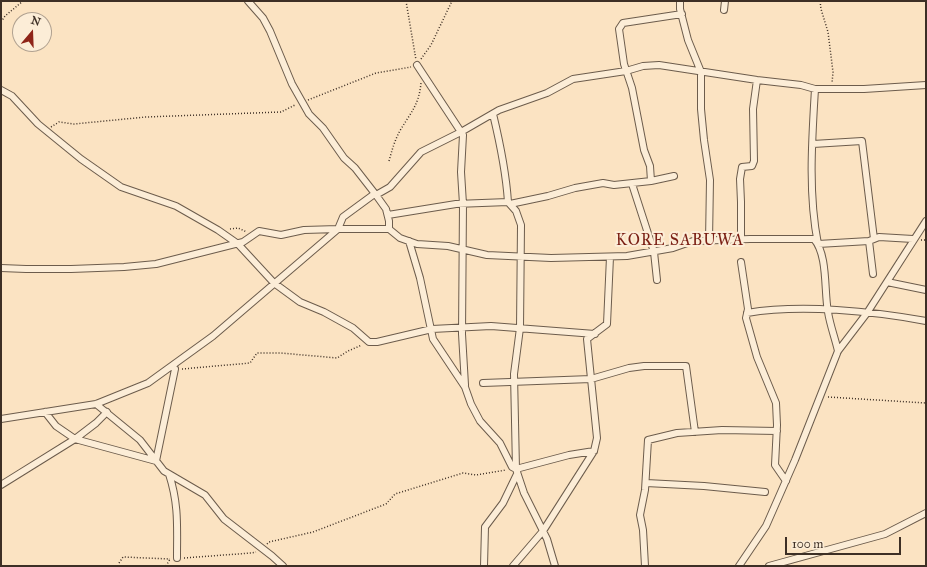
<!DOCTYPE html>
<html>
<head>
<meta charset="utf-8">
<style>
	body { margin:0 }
	#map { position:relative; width:927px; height:567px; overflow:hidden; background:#fbe3c2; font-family:"IM FELL Great Primer",serif }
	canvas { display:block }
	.frame { position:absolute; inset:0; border:2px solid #3d2f25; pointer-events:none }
	.north { position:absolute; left:12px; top:12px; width:40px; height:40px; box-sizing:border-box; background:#fcedd7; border:1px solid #b0a190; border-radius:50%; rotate:19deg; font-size:11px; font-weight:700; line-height:16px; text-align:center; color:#3d2f25 }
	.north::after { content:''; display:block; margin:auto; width:14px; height:18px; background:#8f2418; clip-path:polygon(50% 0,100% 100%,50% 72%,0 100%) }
	.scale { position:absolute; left:785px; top:537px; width:116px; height:18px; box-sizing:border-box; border:2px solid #3d2f25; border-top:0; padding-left:5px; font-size:12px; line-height:14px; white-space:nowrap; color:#3d2f25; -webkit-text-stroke:3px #fcedd7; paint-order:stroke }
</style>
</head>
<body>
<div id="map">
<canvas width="927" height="567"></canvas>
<div class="frame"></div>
<div class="north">N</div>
<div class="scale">100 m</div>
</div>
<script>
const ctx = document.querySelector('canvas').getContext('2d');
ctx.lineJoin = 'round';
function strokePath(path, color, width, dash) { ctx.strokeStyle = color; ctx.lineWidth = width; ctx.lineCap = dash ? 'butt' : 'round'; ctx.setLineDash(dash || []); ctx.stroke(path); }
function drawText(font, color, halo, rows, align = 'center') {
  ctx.font = font + ' "IM FELL Great Primer",serif'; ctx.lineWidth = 4; ctx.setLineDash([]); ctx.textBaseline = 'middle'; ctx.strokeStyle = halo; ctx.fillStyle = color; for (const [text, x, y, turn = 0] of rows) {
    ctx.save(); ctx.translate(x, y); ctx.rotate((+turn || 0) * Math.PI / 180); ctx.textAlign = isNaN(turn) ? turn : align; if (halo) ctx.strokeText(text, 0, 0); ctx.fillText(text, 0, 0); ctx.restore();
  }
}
const street = new Path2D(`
	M248 1 263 18 270 31 292 84 309 114 323 128 344 158 355 168 376 195 386 209 389 221V229L400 238 417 244 448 246 487 255 551 258 627 256 673 248 693 241 750 239H814C828 255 824 291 828 312 830 325 835 338 838 351
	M680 1V9L688 40 701 72V109L704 140 710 180 709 241
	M724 10 725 1
	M417 65 463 135 461 172 463 204 462 334 465 385
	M815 89C812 139 808 194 818 244L869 241 879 237 913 239
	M1 90 12 96 38 124 81 159 121 187 176 206 218 230 238 244 274 283 300 302 324 312 353 328 369 342H377L432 329 491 326 595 334
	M493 114C500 143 506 172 508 202
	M813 144 862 141 874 239
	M651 181 674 176
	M632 184 654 252 657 280
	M510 204 548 196 575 188 603 183 614 185 651 181 650 166 644 150 632 88 624 64 619 29 623 23 682 14
	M388 215 456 204 508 202 516 211 521 225 520 328 514 374 516 469 524 493 547 539 555 566
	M741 239V202L740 179 742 167 752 166 754 161 753 109 757 80
	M409 241 420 278 433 339 465 387 471 404 480 421 500 443 512 467 516 469 569 455 594 451
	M869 241 873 274
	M741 262 748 309 746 318 757 357 776 403 777 425 775 465 786 481
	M1 268 26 269H71L124 267 156 264 243 242 259 231 281 235 304 230 338 229 343 217 373 195H376L390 187 421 152 461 132 499 110 547 93 573 79 626 71 643 66 659 65 757 80 801 85 815 89H864L926 85
	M887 282 926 290
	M747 313C801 304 872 311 926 321
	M483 383 591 379 629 368 644 366H686L695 432
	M96 404 140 440 164 471 205 495 224 519 272 556 283 566
	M45 412 56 426 75 439 156 461 175 369
	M1 419 96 404 148 383 213 336 338 229H389
	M169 474C179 505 177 527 177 558
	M646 483 704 486 765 492
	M1 485 75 439 96 423 107 412
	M484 566 485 527 503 503 517 474
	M513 566 543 531 594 451 597 438 587 339 607 324 610 257
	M645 566 643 530 640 515 645 490 648 440 677 433 722 430 777 431
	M739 566 766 526 795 460 838 351 867 313 926 221
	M769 566 885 534 926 513`);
strokePath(street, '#6c5c4c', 8);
strokePath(new Path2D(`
	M406 1 416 60
	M820 1 821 9 828 32 833 72 832 83
	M1 22 5 16 23 1
	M421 59 431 45 452 1
	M308 100 376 73 411 67
	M51 127 59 122 74 124 146 117 281 112 295 105
	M389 161C392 150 395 139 401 129 412 111 419 104 421 83
	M230 229 238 228 247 232
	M921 240H926
	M182 369 250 363 257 353H281L337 358 348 351 362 345
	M828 397 926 403
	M267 544 269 542 313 532 386 504 395 494 463 473 476 475 506 470
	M184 558 251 553 256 552
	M119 566V563L123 557 170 559
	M166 566 170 559`), '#3d2f25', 1.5, [1, 2]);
strokePath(street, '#fcedd7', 6);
ctx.letterSpacing = '1px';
drawText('16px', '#7a1f14', '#fcedd7', [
	["KORE SABUWA",680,241]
]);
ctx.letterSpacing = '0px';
</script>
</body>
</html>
